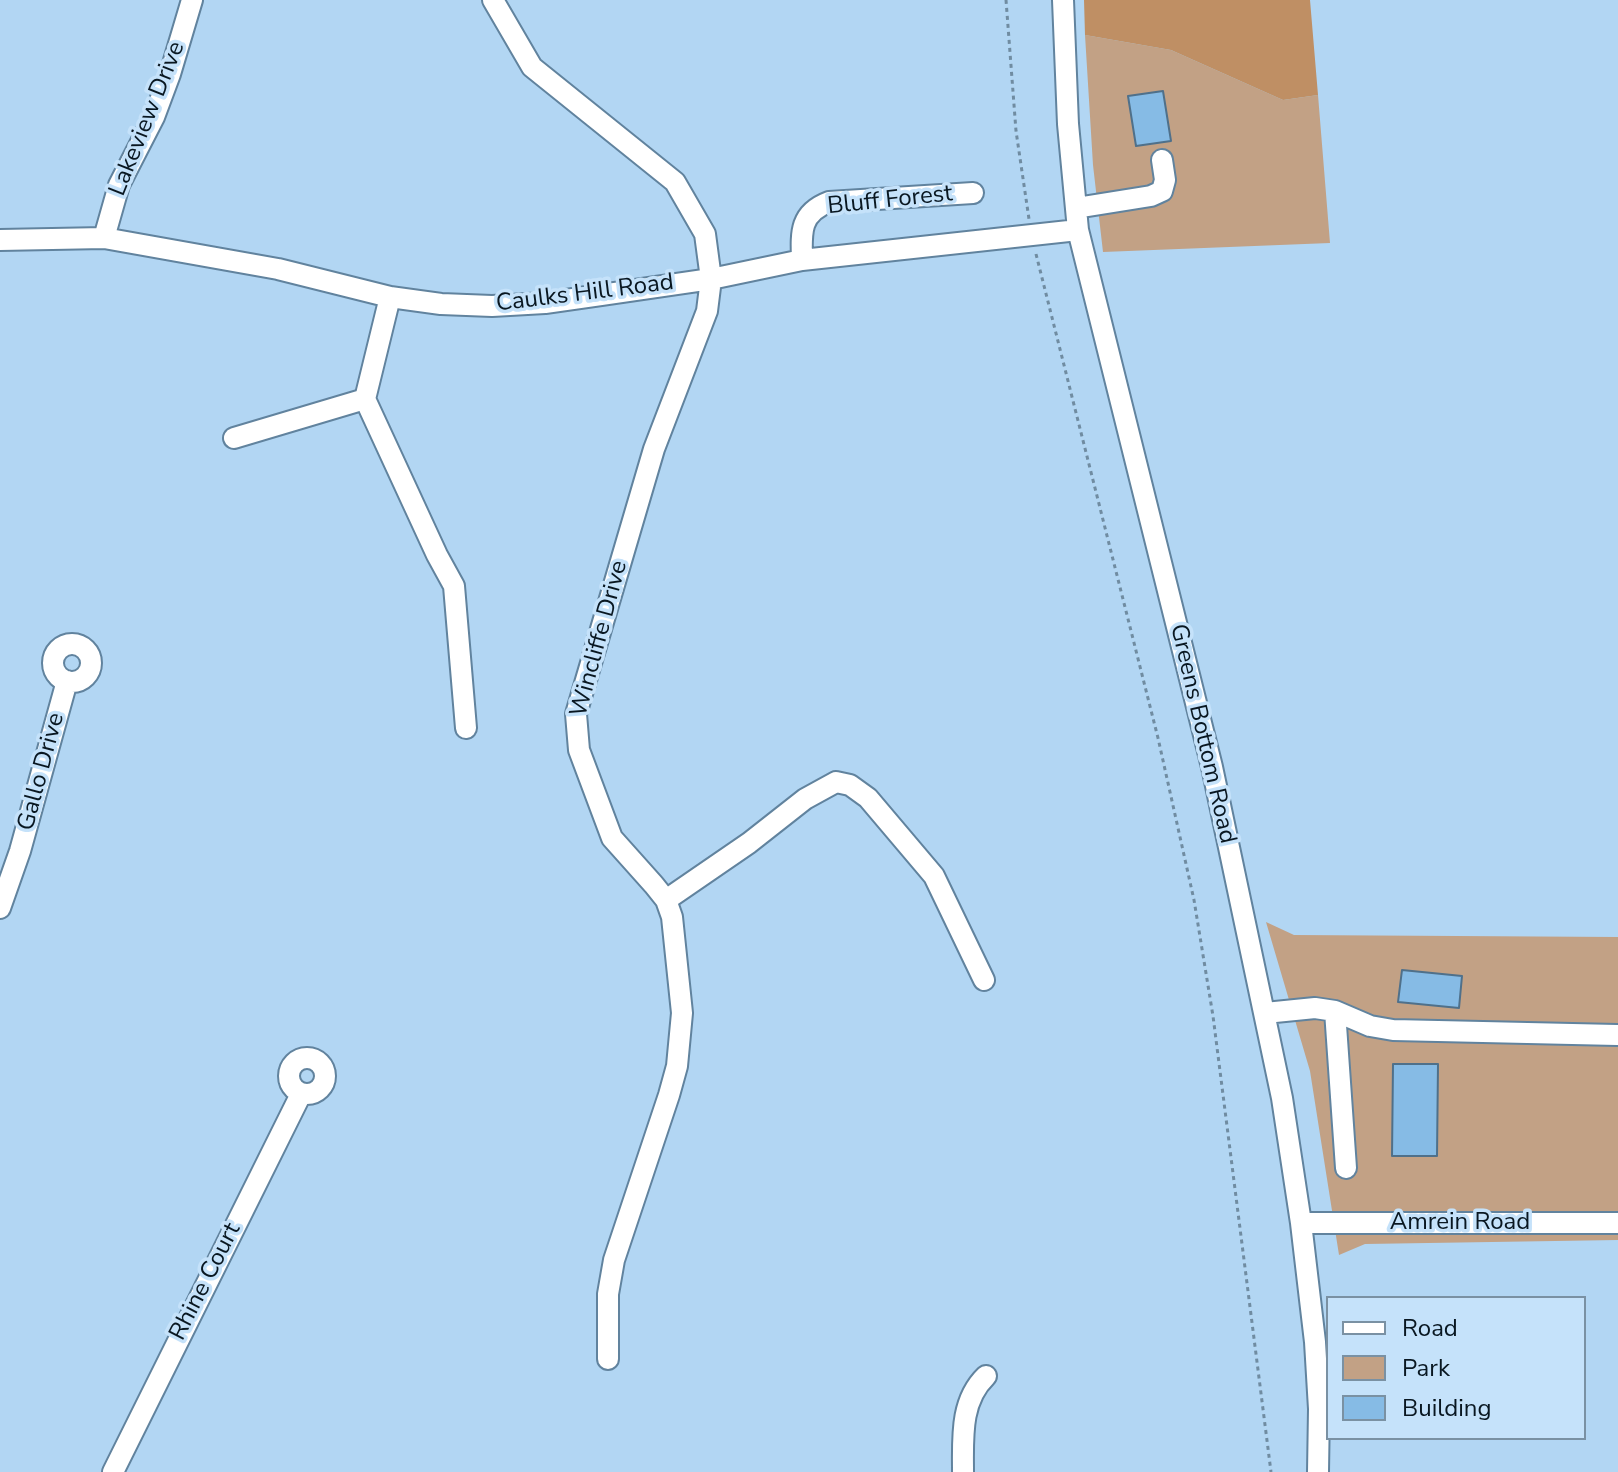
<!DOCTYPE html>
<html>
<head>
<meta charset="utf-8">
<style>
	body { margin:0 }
	#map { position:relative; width:1618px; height:1472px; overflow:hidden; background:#b2d6f3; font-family:"Nunito Sans",sans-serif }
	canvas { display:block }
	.legend { position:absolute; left:1326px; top:1296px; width:260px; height:144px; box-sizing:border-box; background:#c5e2fa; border:2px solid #7a91a3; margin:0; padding:10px 14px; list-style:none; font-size:24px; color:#091721 }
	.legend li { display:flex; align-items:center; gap:16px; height:40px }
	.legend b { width:40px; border:2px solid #7a91a3 }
</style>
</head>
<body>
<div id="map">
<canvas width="1618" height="1472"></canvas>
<ul class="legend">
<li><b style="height:10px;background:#fff"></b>Road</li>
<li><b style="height:22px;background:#c2a185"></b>Park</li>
<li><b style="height:22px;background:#86bbe5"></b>Building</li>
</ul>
</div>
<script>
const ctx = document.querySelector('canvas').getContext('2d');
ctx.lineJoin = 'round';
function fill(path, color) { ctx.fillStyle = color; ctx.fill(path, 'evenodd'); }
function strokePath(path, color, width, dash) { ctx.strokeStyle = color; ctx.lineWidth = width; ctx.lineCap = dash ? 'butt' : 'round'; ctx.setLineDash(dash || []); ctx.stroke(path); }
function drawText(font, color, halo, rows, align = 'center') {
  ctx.font = font + ' "Nunito Sans",sans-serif'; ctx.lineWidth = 7; ctx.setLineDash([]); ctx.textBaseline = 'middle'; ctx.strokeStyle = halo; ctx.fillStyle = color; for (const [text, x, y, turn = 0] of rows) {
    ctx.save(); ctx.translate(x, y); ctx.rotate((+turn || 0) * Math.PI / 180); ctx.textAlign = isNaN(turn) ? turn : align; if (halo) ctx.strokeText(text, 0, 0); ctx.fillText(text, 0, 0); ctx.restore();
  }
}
fill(new Path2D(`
	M1085 35 1171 50 1283 100 1318 95 1330 243 1103 252 1093 165Z
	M1266 922 1294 935 1618 937V1240L1365 1244 1339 1255 1310 1071Z`), '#c2a185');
fill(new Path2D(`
	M1084 0H1310L1318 95 1283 100 1171 50 1085 35Z`), '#bf8f64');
const building = new Path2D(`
	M1163 91 1171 141 1136 146 1128 96Z
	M1402 970 1462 976 1459 1008 1398 1002Z
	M1393 1064H1438L1437 1156H1392Z`);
fill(building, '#86bbe5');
strokePath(building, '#4f708a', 2);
const minor = new Path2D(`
	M493 0 532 67 675 182 705 234 711 279 707 311 654 449 576 714 579 750 612 838 654 885 666 900 672 917 682 1013 677 1066 669 1095 614 1260 608 1294V1359
	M1063 0 1068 124 1078 230 1212 767 1282 1098 1301 1223 1315 1342 1319 1409 1318 1472
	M1076 208 1151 196 1162 191 1165 180 1162 160
	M104 238 119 185 154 117 170 74 192 0
	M0 240 104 238 278 269 390 297 441 304 492 306 545 303 601 295 711 279 802 260 1078 230
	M802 260C801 232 800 213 829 202L973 193
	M390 297 365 399 437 555 454 586 466 728
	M234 438 365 399
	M53 663a19 19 0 1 1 38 0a19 19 0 1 1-38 0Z
	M666 900 749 843 805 799 836 782 850 785 868 798 934 876 984 980
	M0 908 20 851 67 681
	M1335 1011 1370 1026 1393 1030 1617 1035
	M1265 1013 1315 1008 1335 1011 1346 1168
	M289 1076a18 18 0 1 1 36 0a18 18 0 1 1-36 0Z
	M1301 1223H1618
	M113 1472 301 1094
	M963 1472C963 1438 960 1401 986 1376`);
strokePath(minor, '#61839e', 24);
strokePath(new Path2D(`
	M1006 0 1016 131 1029 219
	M1036 254 1158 738 1194 900 1213 1016 1271 1472`), '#708ca1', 3, [4, 4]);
strokePath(minor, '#fff', 20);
drawText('24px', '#091721', '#c5e2fa', [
	["Lakeview Drive",148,119,-68],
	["Bluff Forest",890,201,-6],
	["Caulks Hill Road",585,294,-7],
	["Wincliffe Drive",600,639,-75],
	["Greens Bottom Road",1202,734,77],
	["Gallo Drive",42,772,-75],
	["Amrein Road",1460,1223],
	["Rhine Court",206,1282,-63]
]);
</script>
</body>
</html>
